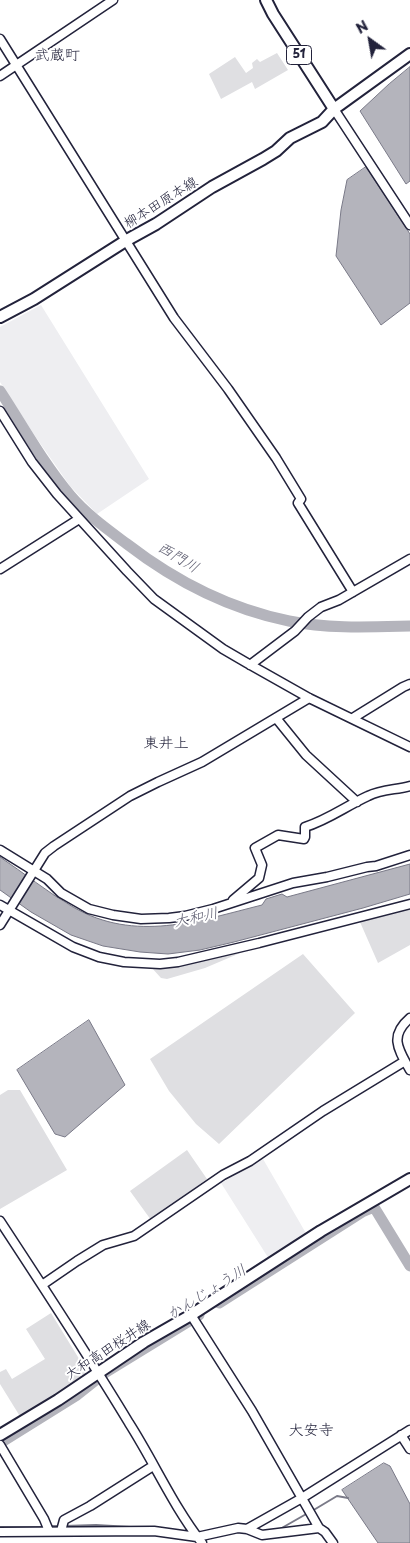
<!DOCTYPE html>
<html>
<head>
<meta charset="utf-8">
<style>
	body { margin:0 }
	#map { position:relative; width:410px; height:1543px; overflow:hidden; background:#fff; font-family:"Playpen Sans",sans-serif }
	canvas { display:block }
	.north { position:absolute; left:345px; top:15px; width:50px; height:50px; -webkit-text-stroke:4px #fff; paint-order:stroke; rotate:328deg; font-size:14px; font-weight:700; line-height:20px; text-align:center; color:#22223b }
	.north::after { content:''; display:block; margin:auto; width:18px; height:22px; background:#22223b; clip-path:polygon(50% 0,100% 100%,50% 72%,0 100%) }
</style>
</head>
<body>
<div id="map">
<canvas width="410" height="1543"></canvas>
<div class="north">N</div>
</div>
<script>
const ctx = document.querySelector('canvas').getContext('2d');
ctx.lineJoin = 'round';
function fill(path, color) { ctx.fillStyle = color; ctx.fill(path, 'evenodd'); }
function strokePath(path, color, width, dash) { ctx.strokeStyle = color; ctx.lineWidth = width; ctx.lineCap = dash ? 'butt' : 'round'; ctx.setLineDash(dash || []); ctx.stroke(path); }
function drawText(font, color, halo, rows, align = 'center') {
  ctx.font = font + ' "Playpen Sans","Klee One",sans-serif'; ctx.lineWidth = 4; ctx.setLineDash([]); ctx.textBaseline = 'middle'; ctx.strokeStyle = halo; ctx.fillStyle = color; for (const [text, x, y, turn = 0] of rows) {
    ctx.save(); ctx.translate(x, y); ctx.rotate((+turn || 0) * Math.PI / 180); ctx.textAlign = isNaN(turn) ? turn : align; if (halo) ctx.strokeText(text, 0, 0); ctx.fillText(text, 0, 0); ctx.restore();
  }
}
fill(new Path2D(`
	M41 305 149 479 97 514 70 486 35 436 0 382V327Z
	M263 1159 307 1235 269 1259 221 1183Z`), '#eeeef1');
fill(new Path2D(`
	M277 53 288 70 255 89 252 82 221 99 209 74 235 57 246 73 253 68 252 63 257 59 260 62Z
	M410 907V945L378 963 360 922Z
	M252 948 205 968 167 979 161 978 151 967 174 966Z
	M303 954 355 1013 219 1144 196 1124 169 1091 150 1059Z
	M8 1090H20L67 1170 0 1209V1095Z
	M187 1150 207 1179 151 1220 130 1191Z
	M51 1313 89 1375 21 1418 0 1384V1372L6 1369 12 1379 45 1359 26 1329Z`), '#dfdfe2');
const water = new Path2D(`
	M410 67V181L406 184 360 111 389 84Z
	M366 167 410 234V303L381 325 336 256 341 210 347 180Z
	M0 857C24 873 47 892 73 907 135 943 198 921 262 905L266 899 282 894 287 897 410 864V894L363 908 234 942 200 950 168 954 140 952 103 946 71 935 31 912 0 890Z
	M89 1020 125 1085 65 1137 55 1134 17 1070Z
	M384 1463 390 1466 410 1504V1543H378L342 1490Z`);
fill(water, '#b4b4bc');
strokePath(water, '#7a7a88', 1);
strokePath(new Path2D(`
	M312 1511 337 1496 348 1498
	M238 1525 243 1524 247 1526
	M50 1526H60
	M65 1526 96 1525 130 1527
	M0 1527H45
	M280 1529 308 1513`), '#7a7a88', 2);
strokePath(new Path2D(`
	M0 391C23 426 43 463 70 495 86 514 107 529 127 544 175 581 230 609 289 621 329 629 370 627 410 626
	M219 1303 362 1212 374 1207 410 1266
	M0 1443 77 1395 106 1372 199 1315`), '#b4b4bc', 11);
const minor = new Path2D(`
	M0 39 174 318 228 389 276 458 301 499 298 503 353 592
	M0 76 113 0
	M334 109 410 225
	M0 411 32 462 57 494 127 571 154 599 223 649 247 663 309 698 410 747
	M0 569 79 519
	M250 665 295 631 308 617 321 607 339 600 410 559
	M276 718 306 755 357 802
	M353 718 403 687 410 684
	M0 850 47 879 61 893 89 909 113 915 141 919 169 918 185 916 213 909 293 883 327 877 367 867 376 866 410 855
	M233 900 259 878 262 865 255 848 278 835 304 839 305 837V827C328 820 346 806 368 796 382 789 396 790 410 786
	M0 905 73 947 99 957 124 962 160 964 178 962 259 943 410 904
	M0 925 45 853 54 846 130 796 158 782 202 762 309 698
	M410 1018C389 1036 398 1049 410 1070
	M0 1221C44 1288 88 1355 129 1423 154 1462 173 1506 202 1543
	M42 1285 77 1261 103 1245 134 1236 223 1175 250 1161 323 1111 405 1061
	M191 1315 252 1411 319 1528 325 1532 333 1543
	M401 1435 410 1449
	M0 1445 44 1519 49 1531
	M247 1529 302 1498 410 1430
	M61 1531 64 1520 90 1506 153 1466
	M0 1532 154 1531 197 1537 238 1528 247 1529 262 1535 319 1528`);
const major = new Path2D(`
	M266 0 273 14 334 109
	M0 317 34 299 127 240 156 224 212 187 263 159 276 151 290 138 322 122 334 109 410 54
	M0 1435 58 1400 144 1342 191 1315 321 1231 410 1179`);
strokePath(minor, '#22223b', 11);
strokePath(major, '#22223b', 14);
strokePath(minor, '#fff', 8);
strokePath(major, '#fff', 10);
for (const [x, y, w] of [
	[299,55,25]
]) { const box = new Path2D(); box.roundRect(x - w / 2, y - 9.5, w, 19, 4); ctx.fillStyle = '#fff'; ctx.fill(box); strokePath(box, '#22223b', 1); }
drawText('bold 12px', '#22223b', null, [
	["51",299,55]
]);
drawText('14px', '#22223b', '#fff', [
	["柳本田原本線",161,203,-32],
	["大和高田桜井線",108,1350,-33]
]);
drawText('15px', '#22223b', '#fff', [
	["武蔵町",57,56],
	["東井上",166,744],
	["大安寺",311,1431]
]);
drawText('italic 15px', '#5c5c6f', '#fff', [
	["西門川",178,558,31],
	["大和川",196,918,-12],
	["かんじょう川",207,1293,-32]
]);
</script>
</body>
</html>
